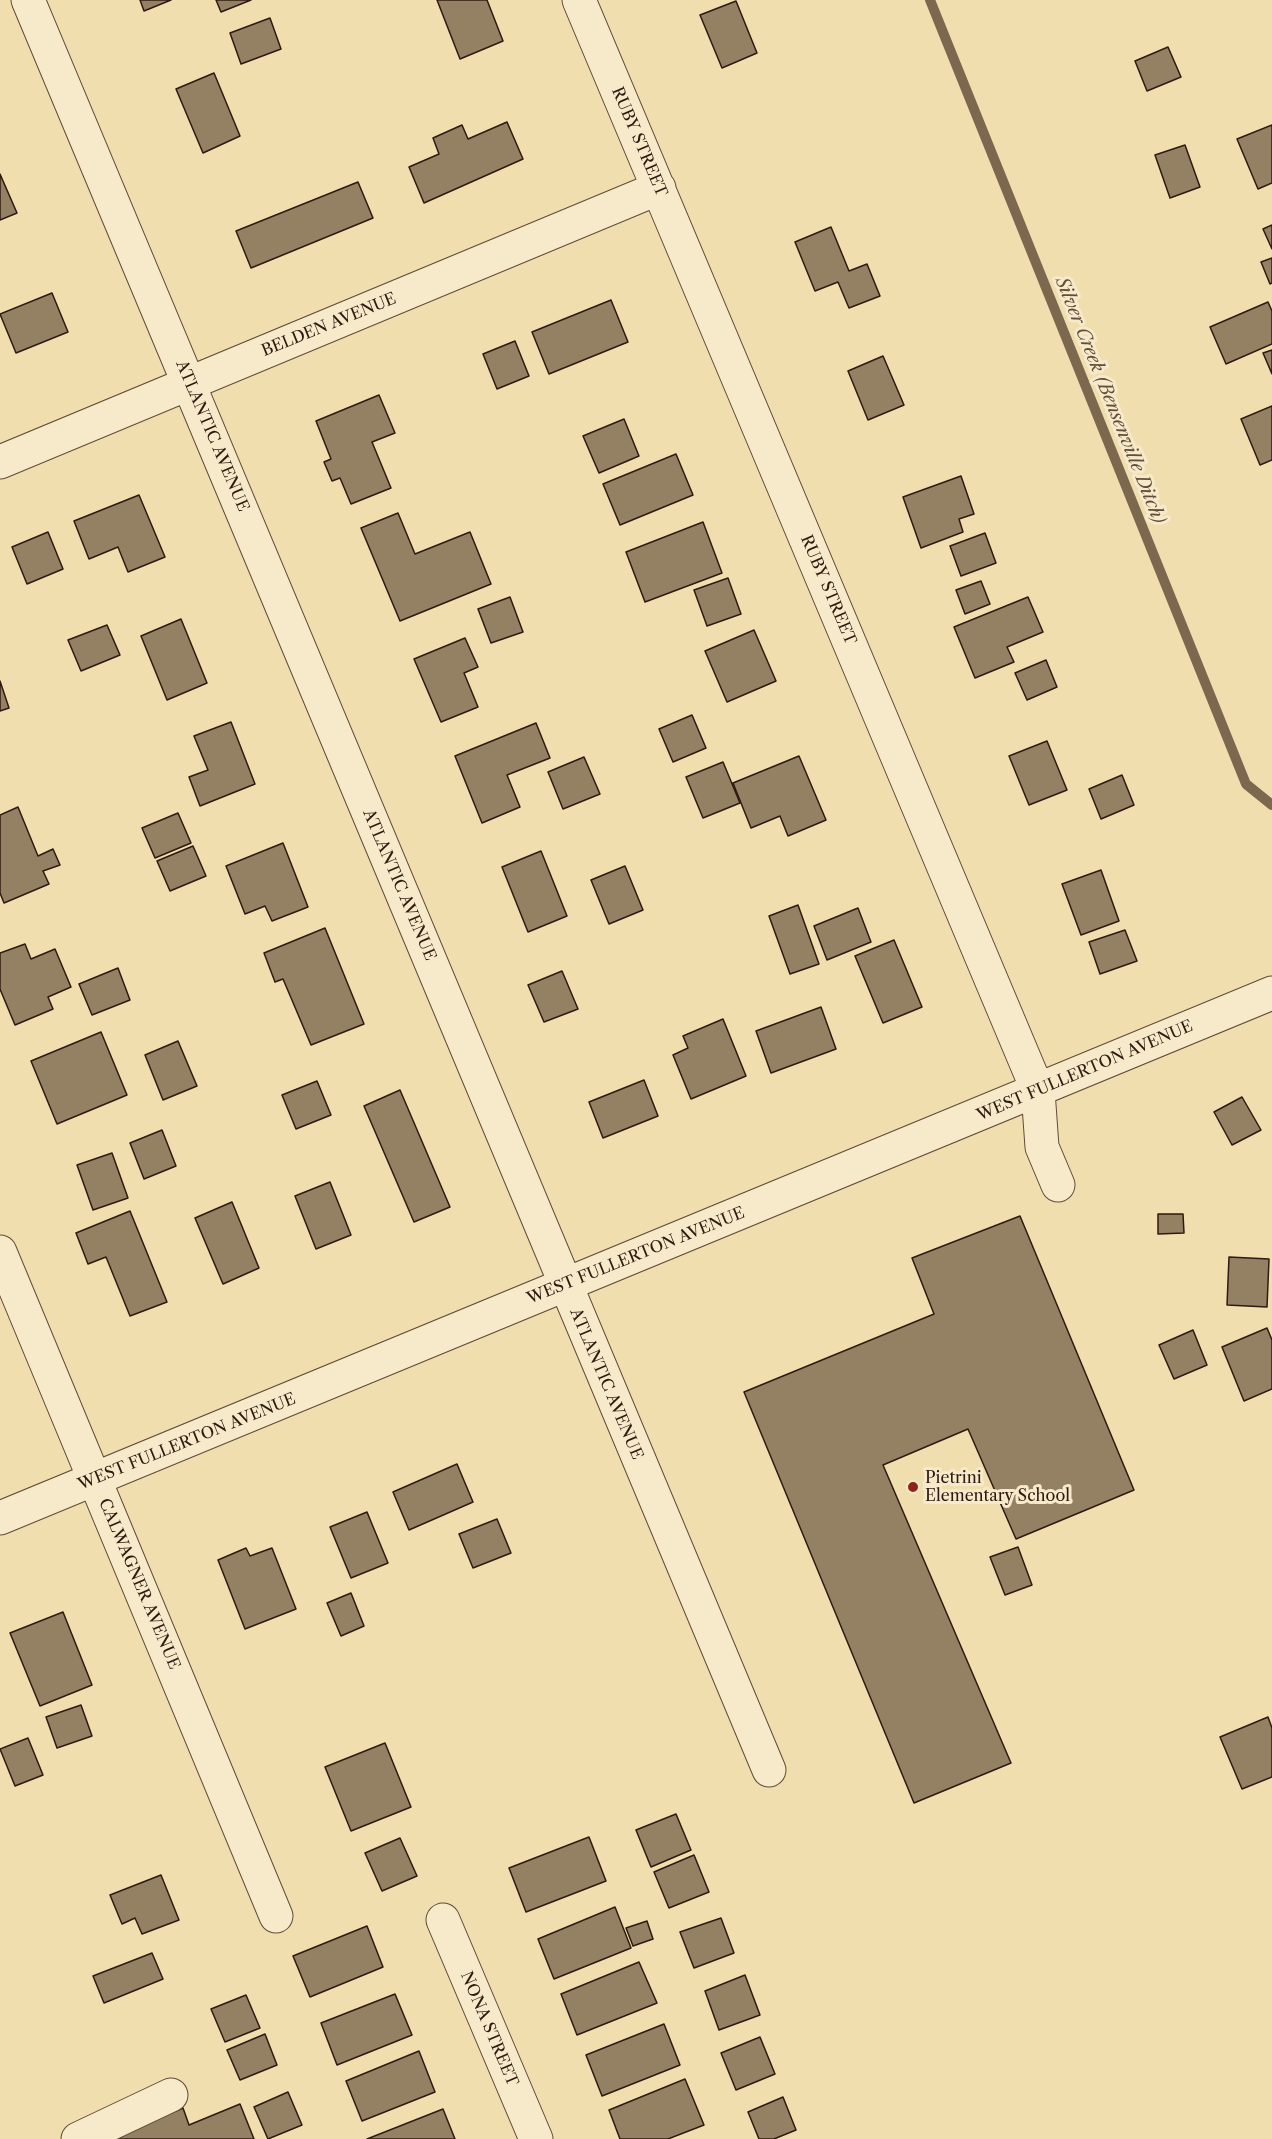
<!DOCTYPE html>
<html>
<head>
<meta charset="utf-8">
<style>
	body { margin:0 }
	canvas { display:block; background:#f1deae }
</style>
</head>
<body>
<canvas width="1272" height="2139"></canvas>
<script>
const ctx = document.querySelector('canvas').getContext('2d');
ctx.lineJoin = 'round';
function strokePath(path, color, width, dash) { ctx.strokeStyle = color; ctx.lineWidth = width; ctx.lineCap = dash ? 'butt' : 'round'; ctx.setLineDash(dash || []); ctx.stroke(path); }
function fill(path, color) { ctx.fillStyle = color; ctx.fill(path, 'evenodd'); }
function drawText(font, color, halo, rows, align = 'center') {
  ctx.font = font + ' "Libre Caslon Text",serif'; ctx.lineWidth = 6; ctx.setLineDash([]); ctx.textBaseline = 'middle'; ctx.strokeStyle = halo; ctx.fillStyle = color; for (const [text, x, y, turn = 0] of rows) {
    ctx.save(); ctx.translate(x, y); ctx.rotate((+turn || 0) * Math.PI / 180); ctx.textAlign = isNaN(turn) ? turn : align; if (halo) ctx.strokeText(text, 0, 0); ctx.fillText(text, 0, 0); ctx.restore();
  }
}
strokePath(new Path2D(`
	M930 0 1246 784 1272 805`), '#7c674f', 10);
const building = new Path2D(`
	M140 0H171L144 11Z
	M216 0H251L221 12Z
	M437 0H487L503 41 460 59Z
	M736 1 757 53 722 68 700 15Z
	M270 18 281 49 241 64 230 33Z
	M1168 47 1181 77 1147 91 1135 61Z
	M214 73 240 136 203 153 176 89Z
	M507 122 523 159 424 203 409 167 439 154 433 138 462 125 468 139Z
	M1272 125V183L1258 189 1237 139Z
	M1185 145 1200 187 1170 198 1155 155Z
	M0 174 17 213 0 220Z
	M358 182 373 218 251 268 236 231Z
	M1272 225V249L1263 229Z
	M831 227 849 271 867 264 880 296 849 308 838 282 815 291 795 242Z
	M1272 258V283L1270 284 1261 262Z
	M52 293 68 332 16 353 0 314Z
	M611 300 628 342 549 374 532 332Z
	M1268 302 1272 311V344L1226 364 1210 327Z
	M515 341 529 376 497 389 483 354Z
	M1272 350V374L1263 353Z
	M883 356 904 405 868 420 848 371Z
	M379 395 395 433 372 442 391 488 351 504 340 478 332 481 324 462 331 459 316 421Z
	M1272 406V460L1260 465 1241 419Z
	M624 419 639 456 599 473 583 436Z
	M676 454 693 495 620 525 603 484Z
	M961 476 974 514 959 519 963 532 921 548 903 497Z
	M139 495 165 557 128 572 118 547 89 559 74 521Z
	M398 513 415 554 470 532 491 584 400 621 361 528Z
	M703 522 722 573 645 602 626 552Z
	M48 532 63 569 27 584 12 547Z
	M985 533 996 563 961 576 950 546Z
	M728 578 741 614 707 626 694 590Z
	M981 581 990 604 965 614 956 590Z
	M510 597 523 632 491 643 478 609Z
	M1028 597 1043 632 1007 647 1014 662 975 678 954 627Z
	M181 619 207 683 167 700 141 636Z
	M107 625 120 655 81 671 68 640Z
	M754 630 776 681 727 702 705 651Z
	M465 638 478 667 464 673 478 707 441 722 414 659Z
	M1046 660 1057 687 1027 700 1015 673Z
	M0 681 9 708 0 711Z
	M692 715 706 748 673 762 659 729Z
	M231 722 255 784 200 806 189 777 208 770 194 736Z
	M536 723 550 758 507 775 520 807 482 823 455 756Z
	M1047 741 1067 790 1029 805 1009 756Z
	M799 756 826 820 788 836 780 816 751 828 733 783Z
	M584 757 600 794 563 809 548 772Z
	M723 762 740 803 703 818 686 777Z
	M1122 775 1134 805 1101 819 1089 789Z
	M18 807 38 856 53 849 60 865 43 871 49 884 4 903 0 893V815Z
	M178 813 191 843 155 858 142 828Z
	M283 843 308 907 272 921 265 906 245 914 226 866Z
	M193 846 206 876 170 891 157 861Z
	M541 851 567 916 528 932 502 867Z
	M625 866 643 910 609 924 591 880Z
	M1101 870 1119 921 1081 935 1062 884Z
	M798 905 819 964 790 974 769 916Z
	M858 908 871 942 827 960 814 926Z
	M325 928 364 1024 311 1045 283 979 275 982 264 953Z
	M1125 930 1137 961 1100 974 1089 942Z
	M894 940 922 1007 883 1023 855 956Z
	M25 944 31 959 55 949 71 987 48 997 53 1009 15 1025 0 989V953Z
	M118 968 130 1000 92 1015 79 984Z
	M562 971 578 1009 544 1022 528 985Z
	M821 1007 836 1049 771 1073 756 1031Z
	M723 1019 746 1076 691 1099 673 1055 688 1048 683 1036Z
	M101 1032 127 1095 57 1124 31 1061Z
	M178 1041 197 1086 163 1100 145 1055Z
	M644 1080 658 1116 603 1138 589 1102Z
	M317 1081 331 1115 296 1129 282 1095Z
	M400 1090 450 1207 414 1222 364 1106Z
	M1242 1097 1261 1130 1232 1145 1214 1112Z
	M162 1130 176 1166 144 1179 130 1143Z
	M112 1153 128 1198 93 1210 77 1165Z
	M330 1182 351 1235 316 1249 295 1196Z
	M232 1202 259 1268 223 1284 195 1218Z
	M130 1211 167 1302 130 1316 106 1257 88 1264 76 1233Z
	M1158 1214H1183L1184 1233 1158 1234Z
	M1020 1216 1134 1490 1016 1539 968 1429 883 1465 1011 1763 914 1803 744 1392 934 1314 912 1258Z
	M1229 1257 1269 1259 1267 1307 1227 1305Z
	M1267 1328 1272 1340V1389L1244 1401 1222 1347Z
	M1193 1330 1207 1365 1174 1379 1159 1345Z
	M457 1464 473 1502 409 1530 393 1492Z
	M367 1512 388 1563 351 1578 330 1527Z
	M497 1519 511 1553 473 1568 459 1534Z
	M1018 1547 1032 1585 1005 1595 990 1557Z
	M246 1548 250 1556 272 1548 296 1609 245 1629 218 1560Z
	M351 1593 364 1626 341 1636 327 1603Z
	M63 1612 92 1685 40 1706 10 1633Z
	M81 1705 92 1736 57 1748 46 1717Z
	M1268 1717 1272 1728V1777L1242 1789 1220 1737Z
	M28 1738 43 1775 15 1786 0 1749Z
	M385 1743 411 1807 351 1831 325 1767Z
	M676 1814 691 1850 651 1867 636 1830Z
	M589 1837 606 1881 526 1912 509 1868Z
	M400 1838 417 1876 382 1891 365 1853Z
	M694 1855 709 1892 669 1908 654 1872Z
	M161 1875 179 1920 142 1934 135 1918 122 1924 110 1895Z
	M615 1907 631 1948 554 1979 538 1939Z
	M721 1918 734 1953 694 1968 680 1932Z
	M647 1921 653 1939 633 1946 626 1928Z
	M367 1926 383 1967 310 1997 293 1956Z
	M152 1953 163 1979 104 2003 93 1976Z
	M639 1962 657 2003 577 2035 561 1994Z
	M745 1975 760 2015 719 2030 705 1991Z
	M395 1994 412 2035 337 2065 321 2023Z
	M246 1995 260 2028 225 2042 211 2009Z
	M664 2024 680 2065 602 2096 586 2055Z
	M265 2034 277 2065 240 2080 227 2050Z
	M760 2037 775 2074 736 2090 721 2053Z
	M419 2051 435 2092 362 2121 346 2081Z
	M685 2079 704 2125 668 2139H620L609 2110Z
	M288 2092 302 2125 268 2139 254 2107Z
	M783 2097 796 2130 774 2139H759L748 2112Z
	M240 2104 254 2139H108L183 2108 189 2125Z
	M443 2109 455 2139H367Z`);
fill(building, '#948063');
strokePath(building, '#2f1a11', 1.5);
const minor = new Path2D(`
	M28 0 769 1770
	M579 0 1038 1091 1042 1147 1058 1185
	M0 462 659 188
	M0 1252 276 1916
	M0 1518 1272 993
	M443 1920 536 2139
	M78 2139 171 2095`);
strokePath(minor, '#604b38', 35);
strokePath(minor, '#f6eaca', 33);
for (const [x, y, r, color] of [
	[913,1487,6,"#8f2418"]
]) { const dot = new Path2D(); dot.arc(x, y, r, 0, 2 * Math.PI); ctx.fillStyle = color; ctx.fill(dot); strokePath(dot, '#f6eaca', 2); }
drawText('16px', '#2f1a11', '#f6eaca', [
	["RUBY STREET",639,142,67],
	["BELDEN AVENUE",329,325,-22],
	["ATLANTIC AVENUE",212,436,67],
	["RUBY STREET",828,590,67],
	["ATLANTIC AVENUE",399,885,67],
	["WEST FULLERTON AVENUE",1085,1071,-23],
	["WEST FULLERTON AVENUE",636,1256,-22],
	["ATLANTIC AVENUE",606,1384,67],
	["WEST FULLERTON AVENUE",187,1442,-22],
	["CALWAGNER AVENUE",139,1584,67],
	["NONA STREET",489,2029,67]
]);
drawText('16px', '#2f1a11', '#f6eaca', [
	["Pietrini",925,1478],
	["Elementary School",925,1496]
], 'left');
drawText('italic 18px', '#624e3b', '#f6eaca', [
	["Silver Creek (Bensenville Ditch)",1110,401,68]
]);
</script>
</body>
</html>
